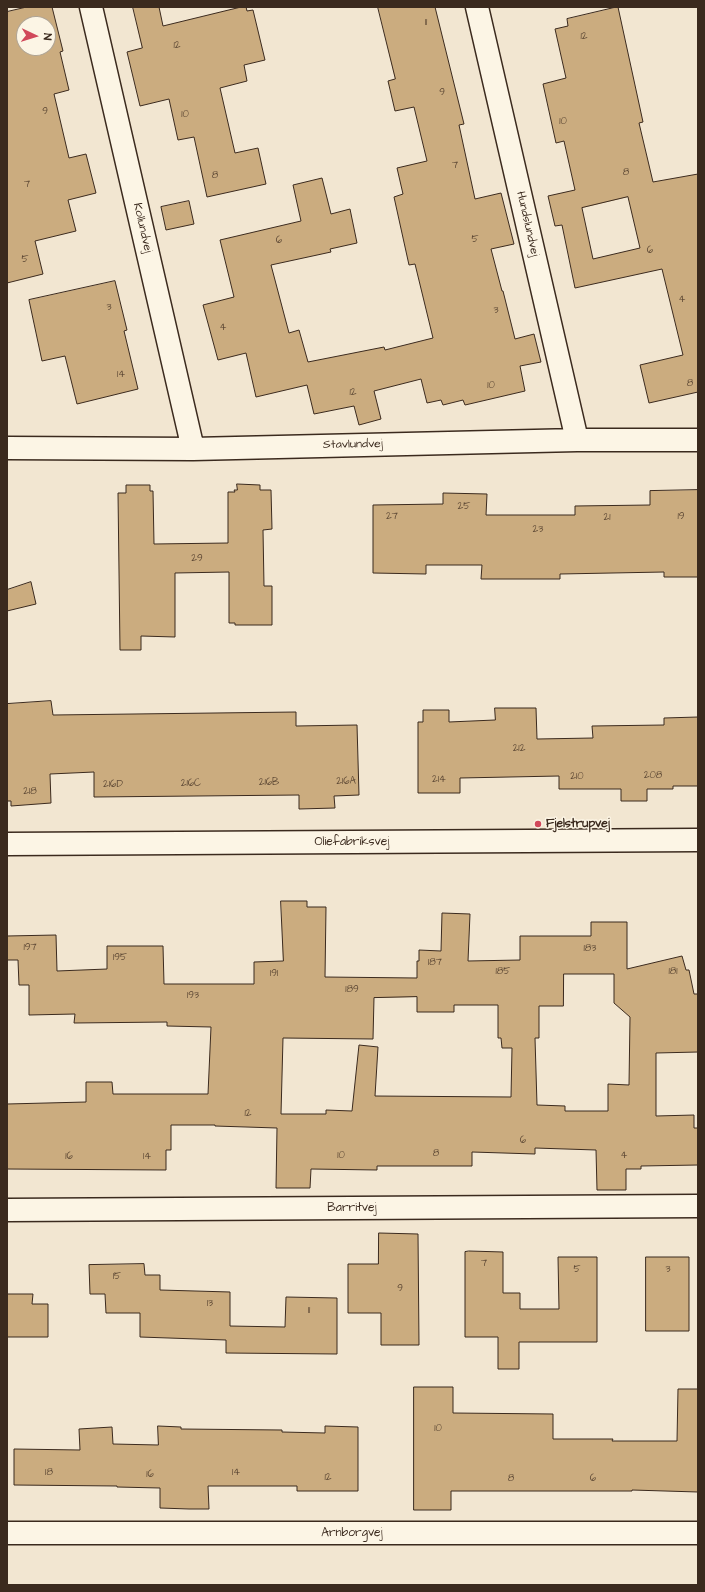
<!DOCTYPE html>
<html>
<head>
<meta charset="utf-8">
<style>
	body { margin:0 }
	#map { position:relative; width:705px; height:1592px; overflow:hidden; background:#f2e6d1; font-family:"Architects Daughter",sans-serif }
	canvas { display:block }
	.frame { position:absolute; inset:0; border:8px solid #3b2a1e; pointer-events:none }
	.north { position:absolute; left:16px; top:16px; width:40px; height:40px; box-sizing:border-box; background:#fcf5e5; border:1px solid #afa495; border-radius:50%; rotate:94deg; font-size:11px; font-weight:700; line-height:16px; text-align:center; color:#3b2a1e }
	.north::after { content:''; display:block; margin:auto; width:14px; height:18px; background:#d1495b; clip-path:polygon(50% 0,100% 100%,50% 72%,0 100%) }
</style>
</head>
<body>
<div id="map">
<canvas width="705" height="1592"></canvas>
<div class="frame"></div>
<div class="north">N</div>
</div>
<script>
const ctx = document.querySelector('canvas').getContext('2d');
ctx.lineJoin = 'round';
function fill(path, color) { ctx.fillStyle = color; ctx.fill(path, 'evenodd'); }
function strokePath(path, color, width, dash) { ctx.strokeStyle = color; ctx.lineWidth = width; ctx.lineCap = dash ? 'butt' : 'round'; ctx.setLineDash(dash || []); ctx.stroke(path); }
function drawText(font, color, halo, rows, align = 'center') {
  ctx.font = font + ' "Architects Daughter",sans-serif'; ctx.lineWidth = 3; ctx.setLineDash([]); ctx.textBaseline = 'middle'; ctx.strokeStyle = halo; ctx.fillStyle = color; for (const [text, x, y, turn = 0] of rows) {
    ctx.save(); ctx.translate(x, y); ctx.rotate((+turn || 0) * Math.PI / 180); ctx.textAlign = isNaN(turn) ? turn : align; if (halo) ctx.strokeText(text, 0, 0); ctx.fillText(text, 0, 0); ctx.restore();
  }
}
const building = new Path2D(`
	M27 7H52L63 51 60 52 69 90 54 94 69 158 86 154 96 193 68 200 76 231 35 241 43 274 7 283V12ZM24 24H48V48H24Z
	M133 7H159L163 26 241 7H246L247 11 253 10 265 60 244 65 247 81 220 88 235 153 258 148 266 184 207 197 194 137 178 140 169 99 140 106 127 52 142 48Z
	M378 7H435L464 124 459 125 475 199 501 193 514 244 491 249 502 291H503L515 339 534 334 541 362 520 366 525 391 465 405 463 400 443 405 441 400 427 403 421 379 374 391 381 419 359 425 354 406 314 414 307 385 256 397 246 353 218 360 203 305 234 297 220 240 301 221 293 185 322 178 331 214 350 209 357 243 330 249 331 252 271 265 289 333 299 330 308 362 384 347 385 350 433 338 415 264 409 265 394 197 403 194 397 168 427 161 414 107 395 111 388 81 395 79Z
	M618 7 643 122 639 123 653 182 698 174V392L649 403 640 365 683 355 662 269 575 288 562 225 555 226 548 196 575 190 564 141 556 143 543 84 566 78 555 29 568 26 567 19ZM628 197 640 248 593 259 582 208Z
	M189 201 194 224 166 230 161 207Z
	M115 281 127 330 124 331 138 389 77 404 65 356 42 361 29 300Z
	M237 484 260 485V490H271L272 529 263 530 264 586H272V625H235V623H229V572L175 573V637L141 636V650H120L118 493H126V485H150V491H153L154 544 228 543V492H235L234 490H237Z
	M698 490V577H664V572L560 574V579H481L482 565H426V574L373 573V505L443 504V493L487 494 486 515H575V506L650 505V491Z
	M31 582 36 604 7 611V590Z
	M51 701 53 715 296 712V726L357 725 359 795 334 796 335 808 299 809V795L94 797V772L50 774 51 803 11 806V801H7V704Z
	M495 708H536L537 739 593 738 592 726 664 725V718L698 717V786H673V789H647V801H621V789H559V776L460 778V793H418V722H423V710H449V722L495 720Z
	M281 901H307V907H326L325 977 417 978V961H419V950L441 951 442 913 470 914 468 961 520 960V936H591V922H627V969L682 956 686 970H689L694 994H698V1052L656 1053V1116L694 1115V1128H698V1165L641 1166V1169H626V1190H597L596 1150 535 1148V1154L472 1152V1166H377V1170L311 1169 310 1188H276L277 1128 215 1126V1125H171V1150H166V1170L7 1169V1104L86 1102V1082H112L113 1094H208L211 1027 167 1026V1022L74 1023 75 1014 29 1015V985H19L18 960H7V936L56 935 57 971 107 969V946H163L164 984H254V962L283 961ZM564 974H614V1003L630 1017 629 1085 608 1084V1111H565V1106L537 1105 535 1038H539V1006H563ZM417 997V1012H454V1005H498V1038H501L502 1048H512L511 1097 375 1096 378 1047 359 1045 352 1111 326 1110V1114H281L283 1038 373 1039 374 998Z
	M379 1233 418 1234 419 1345H381V1313H348V1264H378Z
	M469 1251 503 1252V1293H520V1309H559L558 1257H597V1342H519V1369H498V1337H465V1252Z
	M646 1257H689V1331H646Z
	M144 1264 145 1275H160V1290L230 1292V1326L285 1327 286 1297 337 1298V1354L226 1353V1340L140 1337V1313H106L105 1294H90L89 1265Z
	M7 1294H33L32 1304H48V1337H7Z
	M414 1387H453V1413L553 1414V1439H613L612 1441H677L678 1389H698V1492L632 1490V1491H451V1510H414Z
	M158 1426 181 1427V1429L282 1430V1432L325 1433V1426L358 1427V1491H297V1486H208L209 1509H189L160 1508V1488L117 1487V1486L14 1485V1449L80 1450 79 1429 112 1427 113 1444 158 1445Z`);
fill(building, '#cbac7f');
strokePath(building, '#3b2a1e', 1);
const minor = new Path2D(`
	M91 7 193 449
	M477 7 577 440
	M7 448 193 449 577 440H698
	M7 1210 698 1206
	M7 1533H698`);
const tertiary = new Path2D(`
	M7 844 698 840`);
strokePath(minor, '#3b2a1e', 25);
strokePath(tertiary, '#3b2a1e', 25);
strokePath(minor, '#fcf5e5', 22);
strokePath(tertiary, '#fcf5e5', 22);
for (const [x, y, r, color] of [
	[538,824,4,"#d1495b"]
]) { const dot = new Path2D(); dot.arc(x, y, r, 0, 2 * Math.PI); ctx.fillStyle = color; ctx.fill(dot); strokePath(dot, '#fcf5e5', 1.5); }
drawText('10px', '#5f4a36', null, [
	["11",426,23],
	["12",584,37],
	["12",177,46],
	["9",442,93],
	["9",45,112],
	["10",185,115],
	["10",563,122],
	["7",455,166],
	["8",626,173],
	["8",215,176],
	["7",27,185],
	["5",475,240],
	["6",279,241],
	["6",650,251],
	["5",25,260],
	["4",682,300],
	["3",109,308],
	["3",496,311],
	["4",223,328],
	["14",121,375],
	["8",690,384],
	["10",491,386],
	["12",353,393],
	["25",464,507],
	["27",392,517],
	["19",681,517],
	["21",607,518],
	["23",538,530],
	["29",197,559],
	["212",519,749],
	["208",653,776],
	["210",577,777],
	["214",439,780],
	["216A",346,782],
	["216B",269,783],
	["216C",191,784],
	["216D",113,785],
	["218",30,792],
	["197",30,948],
	["183",590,949],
	["195",120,958],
	["187",435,963],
	["185",503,972],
	["181",673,972],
	["191",274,974],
	["189",352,990],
	["193",193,996],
	["12",248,1114],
	["6",523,1141],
	["8",436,1154],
	["10",341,1156],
	["4",624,1156],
	["16",69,1157],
	["14",147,1157],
	["7",484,1264],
	["5",577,1270],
	["3",668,1270],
	["15",117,1277],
	["9",400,1289],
	["13",210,1304],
	["11",309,1311],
	["10",438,1429],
	["18",49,1473],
	["14",236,1473],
	["16",150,1475],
	["12",328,1478],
	["8",511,1479],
	["6",593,1479]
]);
drawText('12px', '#3b2a1e', '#fcf5e5', [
	["Hundslundvej",527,224,77],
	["Kollundvej",142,228,77],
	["Stavlundvej",353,445,-1],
	["Oliefabriksvej",352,842],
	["Barritvej",352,1208],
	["Arnborgvej",352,1533]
]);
drawText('bold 12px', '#3b2a1e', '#fcf5e5', [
	["Fjelstrupvej",546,824]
], 'left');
</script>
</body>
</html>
